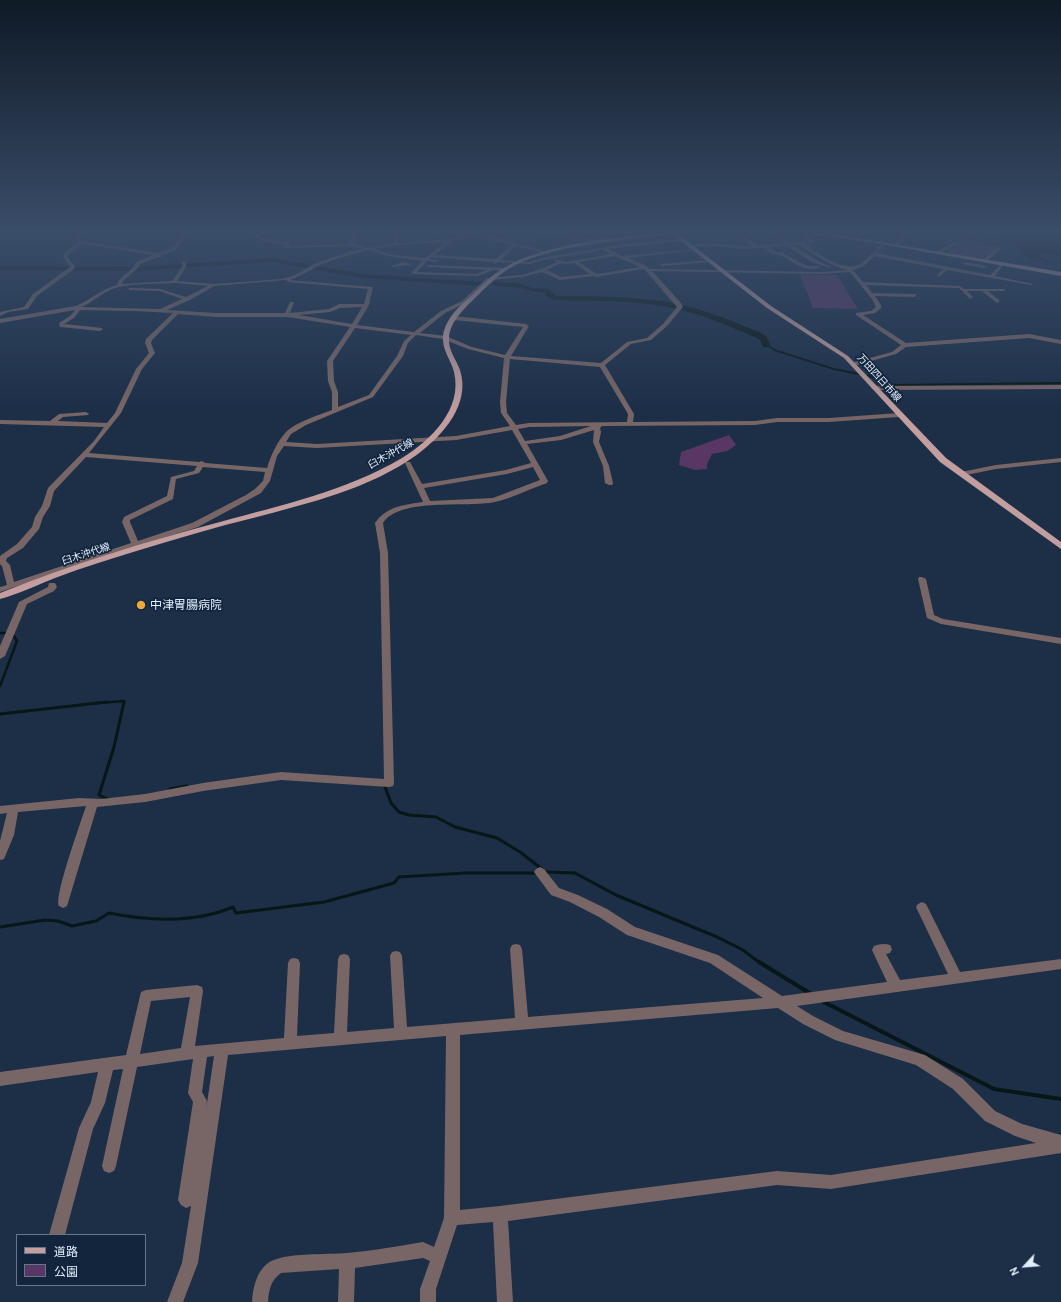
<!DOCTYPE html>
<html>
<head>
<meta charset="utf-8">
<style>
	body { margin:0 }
	#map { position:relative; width:1061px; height:1302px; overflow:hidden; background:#1c2f47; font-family:Cabin,"Noto Sans JP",sans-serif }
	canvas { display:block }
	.legend { position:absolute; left:16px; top:1234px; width:130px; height:52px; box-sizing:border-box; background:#12253c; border:1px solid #65758a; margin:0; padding:5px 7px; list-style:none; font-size:12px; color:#e2eefe }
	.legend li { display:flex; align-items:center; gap:8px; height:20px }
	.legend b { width:20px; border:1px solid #65758a }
	.north { position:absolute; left:1005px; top:1246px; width:40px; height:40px; -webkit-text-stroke:3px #12253c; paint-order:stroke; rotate:244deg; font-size:11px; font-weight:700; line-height:16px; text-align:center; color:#e2eefe }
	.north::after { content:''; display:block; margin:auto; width:14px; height:18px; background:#e2eefe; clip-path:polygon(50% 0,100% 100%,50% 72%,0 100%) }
</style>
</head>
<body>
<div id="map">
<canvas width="1061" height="1302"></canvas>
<ul class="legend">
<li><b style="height:5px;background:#c29e9f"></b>道路</li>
<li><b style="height:11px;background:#583765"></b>公園</li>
</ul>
<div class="north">N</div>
</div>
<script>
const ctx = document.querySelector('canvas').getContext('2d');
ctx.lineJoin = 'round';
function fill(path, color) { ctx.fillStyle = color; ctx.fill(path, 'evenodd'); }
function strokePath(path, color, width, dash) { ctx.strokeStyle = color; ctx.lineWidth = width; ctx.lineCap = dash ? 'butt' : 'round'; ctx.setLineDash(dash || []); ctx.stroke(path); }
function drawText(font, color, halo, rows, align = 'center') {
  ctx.font = font + ' Cabin,"Noto Sans JP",sans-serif'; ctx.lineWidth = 3.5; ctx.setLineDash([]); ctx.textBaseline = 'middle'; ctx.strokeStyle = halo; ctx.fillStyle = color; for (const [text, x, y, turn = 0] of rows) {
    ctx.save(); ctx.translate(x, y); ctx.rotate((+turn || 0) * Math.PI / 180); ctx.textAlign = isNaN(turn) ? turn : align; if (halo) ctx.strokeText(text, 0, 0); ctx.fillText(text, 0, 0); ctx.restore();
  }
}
fill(new Path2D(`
	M966 240 996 247 997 248 982 259 951 253 948 250Z
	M800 275H837L858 309 813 308Z
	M729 435 736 445 727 451 712 454 707 464V469L695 470 679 465 681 452Z`), '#583765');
fill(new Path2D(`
	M992 233H1061V256L1043 253 1039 255 1040 257 1053 263 1029 258 1013 244 982 236Z`), '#071717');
strokePath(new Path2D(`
	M766 345 777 351`), '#071717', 1.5);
strokePath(new Path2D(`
	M774 350 834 369 883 379 891 385 1061 383`), '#071717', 2);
strokePath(new Path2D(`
	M0 633H12L17 641 0 686
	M98 703 124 701V703`), '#071717', 2.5);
strokePath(new Path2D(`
	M0 714 107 702
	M384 784 391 803 399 812 409 815 436 817 455 827 497 838 520 852 542 869
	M170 789 187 786
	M108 799 99 795 114 747 124 702
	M544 872 575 873 616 895 717 937 743 950 760 963
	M0 927 45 920 58 921 72 926 96 921 109 913C149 921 195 923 233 907L236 913 324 902 394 883 399 877 465 873H538`), '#071717', 3);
strokePath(new Path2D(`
	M759 962 811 994
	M822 1001 994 1089 1061 1099`), '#071717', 4);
fill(new Path2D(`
	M272 258 363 274 481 282 485 284 481 286 363 278 272 262 136 271 0 270V266L136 267Z
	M493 282 518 283 533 288 549 289 556 296C597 296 638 296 678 304 707 310 734 322 761 333L767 337 770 345 769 347H763L760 340 755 337C730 327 704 315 677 309 639 300 595 301 555 300L546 297V293C532 292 521 287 508 287 502 287 496 287 492 284Z`), '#071717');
fill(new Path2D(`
	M81 233H86L80 238 81 241 147 251C167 256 172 248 184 233H188L176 250 162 255V257H158L140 264 139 267 123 281 122 284 172 281 182 267V262L184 261 186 262V267L177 281 215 284 281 279 293 276 314 264 351 251 362 249 351 246 286 248 284 247 285 245 261 240 248 233H254L264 238 290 243 289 246 349 244 353 235 351 233H356L357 235 354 244 369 248 394 243V233H398V243L450 239 469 233H479L551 253 549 254 515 246 501 260 529 262 542 258 625 244 681 239 683 241 608 249 623 256 694 249 696 250 628 258 647 266 649 269 822 272 848 270 842 269 823 260 799 245H793L816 260 830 266V268L812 262 787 246 770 247 776 252H781L807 266H818L820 267C807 274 790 260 778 254H773L764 248 743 249 715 246 689 248 687 247C703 239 734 247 752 246L736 233H741L757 245 784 243 769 233H774L789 243 810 241 804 236 805 233H809L808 236 816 242 805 244C820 254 842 273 861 264L884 242 886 243 876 253 990 275 1002 263 1004 264 995 276 1033 284 1031 285 947 270 939 277 937 276 943 269 874 256 864 266 853 270 863 282 960 286 964 289H1004L1006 290 1004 291H988L999 300V302L997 303 982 291H967L973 297 970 299 959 288 866 285 872 293 916 294V296L914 297 875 296 882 307 875 313 863 315 906 343 1029 334 1061 340V344L1029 338 906 347 896 354 853 366 851 365V363L892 352 901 345 856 315V313L871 311 876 307 872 299 850 272 822 274 652 271 681 303 683 307 667 326 651 340 631 344 605 365 634 414 633 422 755 421 777 418H829L899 413 902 415 899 417 829 422H777L755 425 602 426 600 428 601 432 599 442 609 466 613 483 612 485H609L605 483 603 466 593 442 594 430 561 440 527 444 548 481 547 483C529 489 513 498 495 502 467 508 400 497 383 523L388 553 394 783 393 786 389 787 281 780 203 791 145 802 97 807 67 906 63 908 59 906C54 896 81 822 86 806L18 812 14 835 4 859 0 860V841L7 813 0 814V806L79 798 101 799 145 794 203 783 281 772 384 779 380 553 375 523C387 506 404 505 423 502L405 463 406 462H410L422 484 506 470 531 463 512 430 456 440 317 448 284 446 277 456 270 481 261 493 198 527 88 562 0 592V587L7 585 2 566 0 564V556L17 544 32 527 35 517 42 506 48 488 94 441 104 427 0 424V420L50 421 59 414 86 412 89 414 88 415 63 417 58 421 107 423 115 413 136 369 149 353 145 343 146 339 173 313 134 311 80 310 74 318 64 324 102 328 103 329 100 331 60 327 59 323 70 316 75 310 0 323V319L76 306C90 300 102 289 117 285 120 275 132 272 136 262L153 255 82 244 68 255 67 257 75 266 74 269 37 296 28 309 8 312 0 316V312L24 307 33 294 70 267 63 257 64 253 78 243 76 238ZM474 235 511 245 496 259 434 255 452 241ZM445 242 425 258 388 254 375 249 396 245ZM369 250 387 256 422 261 411 273 413 274 478 276 493 270H504L506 269 504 268 429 265 427 266V267L486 270 477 274 417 272 427 261 437 262 439 261 429 259 431 257 493 262V263L495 264 498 262 529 264 543 260 602 250 611 254 566 262 555 259 553 260 557 262 541 269 522 275 487 278 462 301 441 311 414 332 357 325 369 305 373 287 289 280C300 277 308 271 318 266 333 259 352 254 369 250ZM615 256 640 267 597 274 579 262ZM561 263 566 264 574 263 590 274 561 277 547 270ZM644 269 677 307 663 324 647 338 627 342 601 363 511 356 529 326 526 324 454 316 451 318 454 320 523 327 505 355 472 347 446 336 420 333 445 313 466 303 490 280 522 277 542 272 560 280 594 276 596 277ZM286 280 288 282 368 289 364 304H339L329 309 290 313 294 302H290L285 313H216L167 310 190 300 214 286ZM176 283 208 286 186 297 160 289 130 288 128 289 130 290 160 291 182 299 160 309 82 307C92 302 100 295 110 290 125 283 158 284 176 283ZM362 307 352 324 299 315 330 312 340 308ZM178 314 216 317H288L350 327 327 361 328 381 332 392V410C319 415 296 422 286 432 277 442 271 455 267 468L205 463 202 461 199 462 89 453 121 413 142 369 155 353 151 343 152 340ZM355 328 411 335 404 341 397 356 369 395 338 407V392L334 381 333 361ZM416 335 443 339 468 349 504 358 500 402 501 413 510 426 456 436 317 444 286 442 291 434 306 425 373 397 403 356 408 343ZM510 359 600 367 628 414 627 422 529 423 516 425 507 413 506 402ZM591 426 560 436 525 441 518 429 529 427ZM86 457 197 466 194 471 171 477 167 496 124 517 122 522 131 543 14 582 10 565 6 561 7 558 23 548 39 529 43 517 50 506 54 491ZM203 467 265 472 263 481 255 489 246 495 192 523 138 541 130 522V520L173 499 176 479 199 473ZM533 467 540 480 493 498 430 501 424 488 507 474Z
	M534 233 569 234 593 240 615 233H622L598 241 599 242 597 243 569 236Z
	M827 233H835L856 238 862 233H867L857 240Z
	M903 233H907L897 246H893Z
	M973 233H978L940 253 936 252Z
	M998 247 1002 248 986 262H982V260Z
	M708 260 710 262 662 266 660 265 662 264Z
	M403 262 412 264C410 265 398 266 393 267L391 266Z
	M965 262 986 266V267L984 268 963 264Z
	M1061 385V389L874 390 871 388 874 386Z
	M1061 458V462L996 469 961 476 957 474 961 472 996 465Z
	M919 577H922L926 579 934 615 943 619 1061 638V644L941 624 927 618 918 579Z
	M49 583H55L57 587 54 591 27 604 5 656 0 659V646L19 602 48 587Z
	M540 867 544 869 559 888 578 895 607 909 635 927 718 955 782 996 887 982 872 950 874 946C879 944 885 943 890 945L892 949 890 953 886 954 900 980 948 974 916 907 918 904 922 902 926 904 960 972 1061 959V969L797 1006 813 1016 843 1031 925 1055 963 1079 995 1111 1022 1124 1061 1135V1153L831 1189 777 1185 508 1221 513 1302H497L493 1222 457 1225 436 1289V1302H420V1289L430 1261 423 1258 355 1268 354 1302H338L339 1269 281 1273C271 1280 269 1289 268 1302H252C253 1288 256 1272 268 1263 284 1252 326 1255 347 1253 372 1251 398 1246 423 1242L434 1247 444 1218 446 1036 228 1055 198 1263 183 1302H167L182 1263 191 1206 186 1208 181 1205 178 1200 193 1102 188 1093 193 1059 137 1067 116 1166 114 1171 109 1173 104 1171 102 1166 123 1069 113 1070 105 1103 93 1129 65 1235H49L79 1128 91 1102 98 1072 0 1086V1072L126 1055 140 996 141 992 146 990 197 985 202 987 203 991 195 1046 284 1038 288 963 290 959 294 958 298 959 300 963 297 1036 334 1033 338 959 340 955 344 954 348 955 350 959 347 1032 394 1028 390 956 392 952 396 951 400 952 402 956 407 1027 515 1018 510 949 512 945 516 944 520 945 522 949 528 1017 763 998 710 963 627 935 599 917 570 902 551 895 534 872 536 869ZM190 997 181 1048 140 1054 151 1001ZM778 1008 803 1024 835 1040 916 1065 953 1089 985 1121 1015 1136 1036 1143 831 1175 777 1171 500 1206 460 1210V1035ZM214 1056 206 1110 207 1101 202 1092 207 1057Z`), '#786667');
fill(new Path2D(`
	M656 233H677L771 306 848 356 946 458 1061 542V549L940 462 844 358 767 308 672 234C622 242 553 243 508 269 495 278 484 289 473 300 463 310 450 322 449 338 448 350 456 359 460 370 471 404 443 435 418 454 370 489 309 503 253 518 216 527 180 538 143 549 114 558 84 567 55 578 37 585 19 594 0 599V593C72 564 145 542 220 522 282 505 346 491 402 458 431 440 463 409 454 372 451 360 442 350 443 337 444 321 458 307 470 297 481 287 491 275 504 268 543 244 611 238 656 233Z
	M802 233H817L864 239 1061 272V276L864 241Z`), '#c29e9f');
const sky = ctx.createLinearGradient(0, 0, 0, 415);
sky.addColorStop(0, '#0f1a27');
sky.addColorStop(0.56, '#3a4d69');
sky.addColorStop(1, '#3a4d6900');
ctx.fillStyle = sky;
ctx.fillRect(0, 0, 1061, 415);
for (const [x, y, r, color] of [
	[141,605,5,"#eca93a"]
]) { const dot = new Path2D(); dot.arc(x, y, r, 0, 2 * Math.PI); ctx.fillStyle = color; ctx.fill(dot); strokePath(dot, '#12253c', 1.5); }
drawText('10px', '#e2eefe', '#12253c', [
	["万田四日市線",879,378,48],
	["臼木沖代線",391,454,-29],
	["臼木沖代線",86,554,-18]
]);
drawText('12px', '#e2eefe', '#12253c', [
	["中津胃腸病院",150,605]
], 'left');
</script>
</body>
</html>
